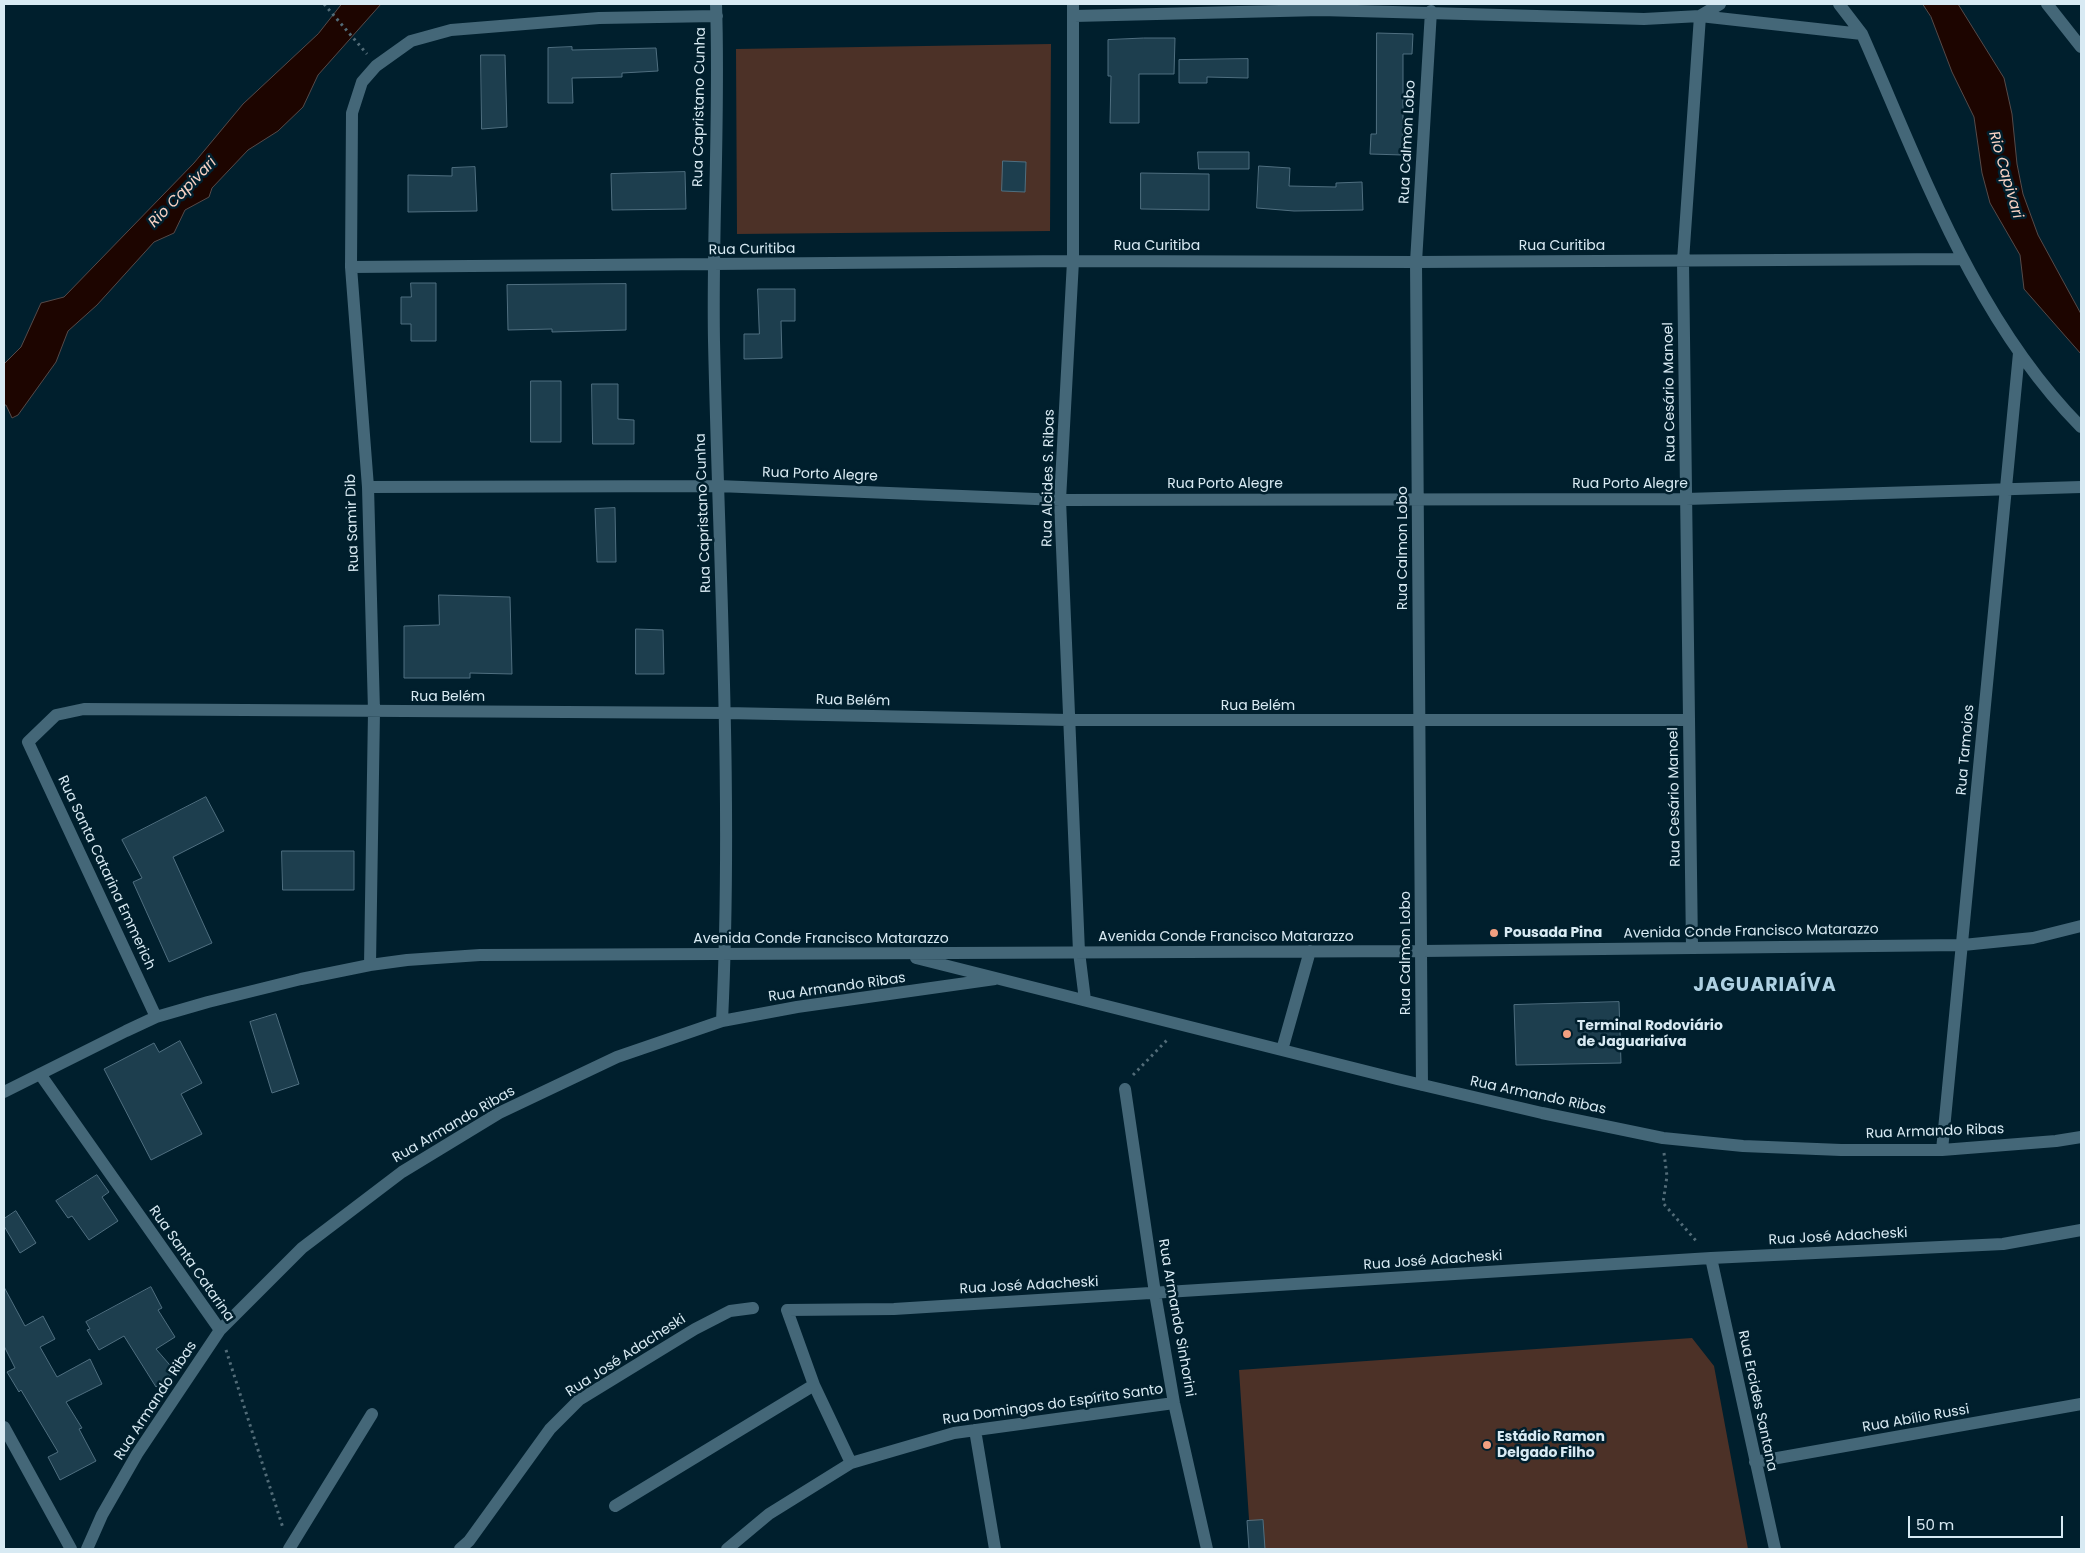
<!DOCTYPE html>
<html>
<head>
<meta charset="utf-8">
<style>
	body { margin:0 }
	#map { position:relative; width:2085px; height:1553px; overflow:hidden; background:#001f2d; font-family:Poppins,sans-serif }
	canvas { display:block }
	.frame { position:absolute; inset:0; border:5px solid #d8eaf3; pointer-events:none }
	.scale { position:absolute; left:1908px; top:1516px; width:155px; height:22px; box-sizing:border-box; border:2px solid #d8eaf3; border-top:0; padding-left:6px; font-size:15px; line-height:18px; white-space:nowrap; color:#d8eaf3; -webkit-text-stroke:4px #001f2d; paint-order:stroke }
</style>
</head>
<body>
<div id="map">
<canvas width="2085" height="1553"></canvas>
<div class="frame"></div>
<div class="scale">50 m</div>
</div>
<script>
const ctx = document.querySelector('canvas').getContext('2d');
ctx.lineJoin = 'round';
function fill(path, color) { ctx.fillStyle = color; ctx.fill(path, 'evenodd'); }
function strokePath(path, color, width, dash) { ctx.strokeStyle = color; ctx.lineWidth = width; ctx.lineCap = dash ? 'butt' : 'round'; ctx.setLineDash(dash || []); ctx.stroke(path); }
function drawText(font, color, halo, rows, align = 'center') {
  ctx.font = font + ' Poppins,sans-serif'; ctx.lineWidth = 5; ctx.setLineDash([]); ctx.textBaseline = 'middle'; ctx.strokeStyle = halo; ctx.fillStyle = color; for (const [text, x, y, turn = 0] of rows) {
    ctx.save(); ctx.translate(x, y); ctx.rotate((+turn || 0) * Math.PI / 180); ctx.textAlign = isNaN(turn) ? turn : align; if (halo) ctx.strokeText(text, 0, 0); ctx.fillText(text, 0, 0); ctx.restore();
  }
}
fill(new Path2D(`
	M1051 44 1050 231 737 234 736 49Z
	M1692 1338 1714 1366 1748 1549H1251L1239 1370Z`), '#4c3127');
const water = new Path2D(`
	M342 4H381L318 75 303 107 278 131 248 150 212 188 209 197 185 210 174 233 154 242 97 305 68 331 56 362 18 415 12 418 6 405H4V364L21 347 41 303 64 297 194 163 243 104 318 34Z
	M1923 4H1958L2004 78 2012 114 2017 164 2023 194 2038 235 2081 314V354L2024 289 2020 255 1990 203 1982 173 1974 117 1952 72 1931 17Z`);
fill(water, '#1d0500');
strokePath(water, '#554a49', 1);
const building = new Path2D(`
	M1377 33 1413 34 1412 54H1403V155L1370 154 1371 134H1376Z
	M1144 38H1175L1174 74H1139V123H1110L1111 76H1108V40Z
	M572 47V50L656 48 658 71 622 73V77L572 78 573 103H548V48Z
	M481 55H505L507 127 482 129Z
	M1248 59V78L1207 77V83H1179V60Z
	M1198 152H1249V169H1199Z
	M1003 161 1026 162 1025 192 1002 191Z
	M1259 166 1290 168 1289 186 1336 187V183L1362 182 1363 210 1294 211 1257 208Z
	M475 167 477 211 408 212V175L452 176V168Z
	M685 172 686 209 612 210 611 174Z
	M1141 173 1209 174V210L1141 209Z
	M411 283H436V341H411V324H401V297H411Z
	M626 284V330L552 332V329L508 330 507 285Z
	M758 289H795V321H781L782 358 744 359V334H759Z
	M531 381H561V442H531Z
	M592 384H618V419L634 420V444H593Z
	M615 508 616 562H597L595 509Z
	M439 595 510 597 512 674 470 673V678H404V626L439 625Z
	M636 629 663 630 664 674H636Z
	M206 797 224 831 173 857 212 943 169 962 133 882 142 878 122 840Z
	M282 851H354V890H283Z
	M1619 1002 1621 1063 1516 1065 1514 1005Z
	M276 1014 299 1084 272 1093 250 1022Z
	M180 1041 202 1083 181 1094 202 1134 151 1160 104 1069 154 1043 159 1052Z
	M97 1175 109 1192 102 1197 118 1221 89 1240 72 1216 68 1218 56 1201Z
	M16 1211 36 1243 20 1253 4 1226V1219Z
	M4 1287 25 1326 43 1316 55 1339 40 1347 57 1377 90 1359 102 1384 66 1402 82 1428 79 1429 96 1461 60 1480 48 1457 58 1452 21 1390 19 1392 7 1372 15 1368 4 1346Z
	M151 1287 162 1308 158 1310 175 1337 156 1349 175 1371 156 1387 124 1336 99 1350 87 1330 90 1329 86 1322Z
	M1263 1520 1265 1549H1249L1247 1521Z`);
fill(building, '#1d3e4e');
strokePath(building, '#4f6f80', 1);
strokePath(new Path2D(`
	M324 4 367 54
	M1133 1075 1169 1038
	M1664 1153 1667 1176 1663 1203 1698 1243
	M226 1350 283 1528`), '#526c78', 3, [2.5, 4]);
strokePath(new Path2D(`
	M716 4C720 116 712 229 714 341 719 568 733 794 722 1021
	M1073 4V261L1060 500 1079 952 1085 1000
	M1839 4 1862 34C1922 170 1975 320 2081 427
	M2047 4 2081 47
	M1074 16 1321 10 1644 19 1700 16 1862 34
	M351 267 1073 261 1416 262 1963 259
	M368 487 718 486 1060 500 1686 499 2081 487
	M1692 948 1683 261 1700 16 1720 4
	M916 958 1397 1079 1542 1113 1663 1138 1743 1146 1841 1150H1942L2056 1141 2081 1137
	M370 965 374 711 368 487 351 267 352 113 362 82 376 66 411 41 451 30 599 18 717 16
	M156 1017 28 742 56 715 84 709 726 713 1068 720H1689
	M1282 1050 1310 951
	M40 1074 220 1330
	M1422 1085 1416 262 1431 11
	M1125 1089 1155 1293 1174 1403 1207 1549
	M4 1092 126 1031 156 1017 208 1002 301 979 370 965 407 960 480 955 1422 951 1963 945 2033 938 2081 926
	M1942 1150 2019 353
	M1711 1258 1775 1549
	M4 1427 71 1549
	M975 1430 995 1549
	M1755 1462 2081 1404
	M851 1463 814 1385 787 1310 894 1309 1711 1258 2003 1244 2081 1230
	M615 1506 814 1385
	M87 1549 102 1515 137 1454 220 1330 302 1248 402 1172 499 1113 617 1057 722 1021 797 1007 995 979
	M289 1549 372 1414
	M460 1549 469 1541 550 1429 579 1400 695 1329 730 1311 753 1308
	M727 1549 769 1514 851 1463 954 1433 1174 1403`), '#446778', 12);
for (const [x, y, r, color] of [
	[1494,933,5,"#f2a081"],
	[1567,1034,5,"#f2a081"],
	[1487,1445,5,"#f2a081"]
]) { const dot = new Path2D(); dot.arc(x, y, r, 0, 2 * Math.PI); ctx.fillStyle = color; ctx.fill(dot); strokePath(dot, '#001f2d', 2); }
drawText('14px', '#d8eaf3', '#001f2d', [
	["Rua Capristano Cunha",700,107,-89],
	["Rua Calmon Lobo",1408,142,-87],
	["Rua Curitiba",1157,246],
	["Rua Curitiba",1562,246],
	["Rua Curitiba",752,250,-1],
	["Rua Cesário Manoel",1670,392,-91],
	["Rua Porto Alegre",820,475,2],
	["Rua Alcides S. Ribas",1049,478,-89],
	["Rua Porto Alegre",1225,484],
	["Rua Porto Alegre",1630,484],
	["Rua Capristano Cunha",704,513,-92],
	["Rua Samir Dib",353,523,-92],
	["Rua Calmon Lobo",1403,548,-90],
	["Rua Belém",448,697],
	["Rua Belém",853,701,1],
	["Rua Belém",1258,706],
	["Rua Tamoios",1966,750,-85],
	["Rua Cesário Manoel",1675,797,-91],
	["Rua Santa Catarina Emmerich",106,873,65],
	["Avenida Conde Francisco Matarazzo",1751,932,-1],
	["Avenida Conde Francisco Matarazzo",1226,937],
	["Avenida Conde Francisco Matarazzo",821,939],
	["Rua Calmon Lobo",1406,953,-90],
	["Rua Armando Ribas",837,988,-8],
	["Rua Armando Ribas",1538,1096,12],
	["Rua Armando Ribas",454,1125,-30],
	["Rua Armando Ribas",1935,1132,-2],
	["Rua José Adacheski",1838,1237,-3],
	["Rua José Adacheski",1433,1261,-4],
	["Rua Santa Catarina",191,1264,55],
	["Rua José Adacheski",1029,1286,-3],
	["Rua Armando Sinhorini",1176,1318,80],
	["Rua José Adacheski",626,1356,-33],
	["Rua Armando Ribas",156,1401,-57],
	["Rua Ercides Santana",1757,1401,78],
	["Rua Domingos do Espírito Santo",1053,1405,-8],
	["Rua Abílio Russi",1916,1419,-10]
]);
drawText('bold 14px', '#d8eaf3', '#001f2d', [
	["Pousada Pina",1504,933],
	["Terminal Rodoviário",1577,1026],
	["de Jaguariaíva",1577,1042],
	["Estádio Ramon",1497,1437],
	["Delgado Filho",1497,1453]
], 'left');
drawText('italic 15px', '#f8d2c4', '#001f2d', [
	["Rio Capivari",2005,175,74],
	["Rio Capivari",183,193,-46]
]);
ctx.letterSpacing = '1px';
drawText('bold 19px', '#aed1e3', '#001f2d', [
	["JAGUARIAÍVA",1765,986]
]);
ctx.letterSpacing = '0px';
</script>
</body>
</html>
